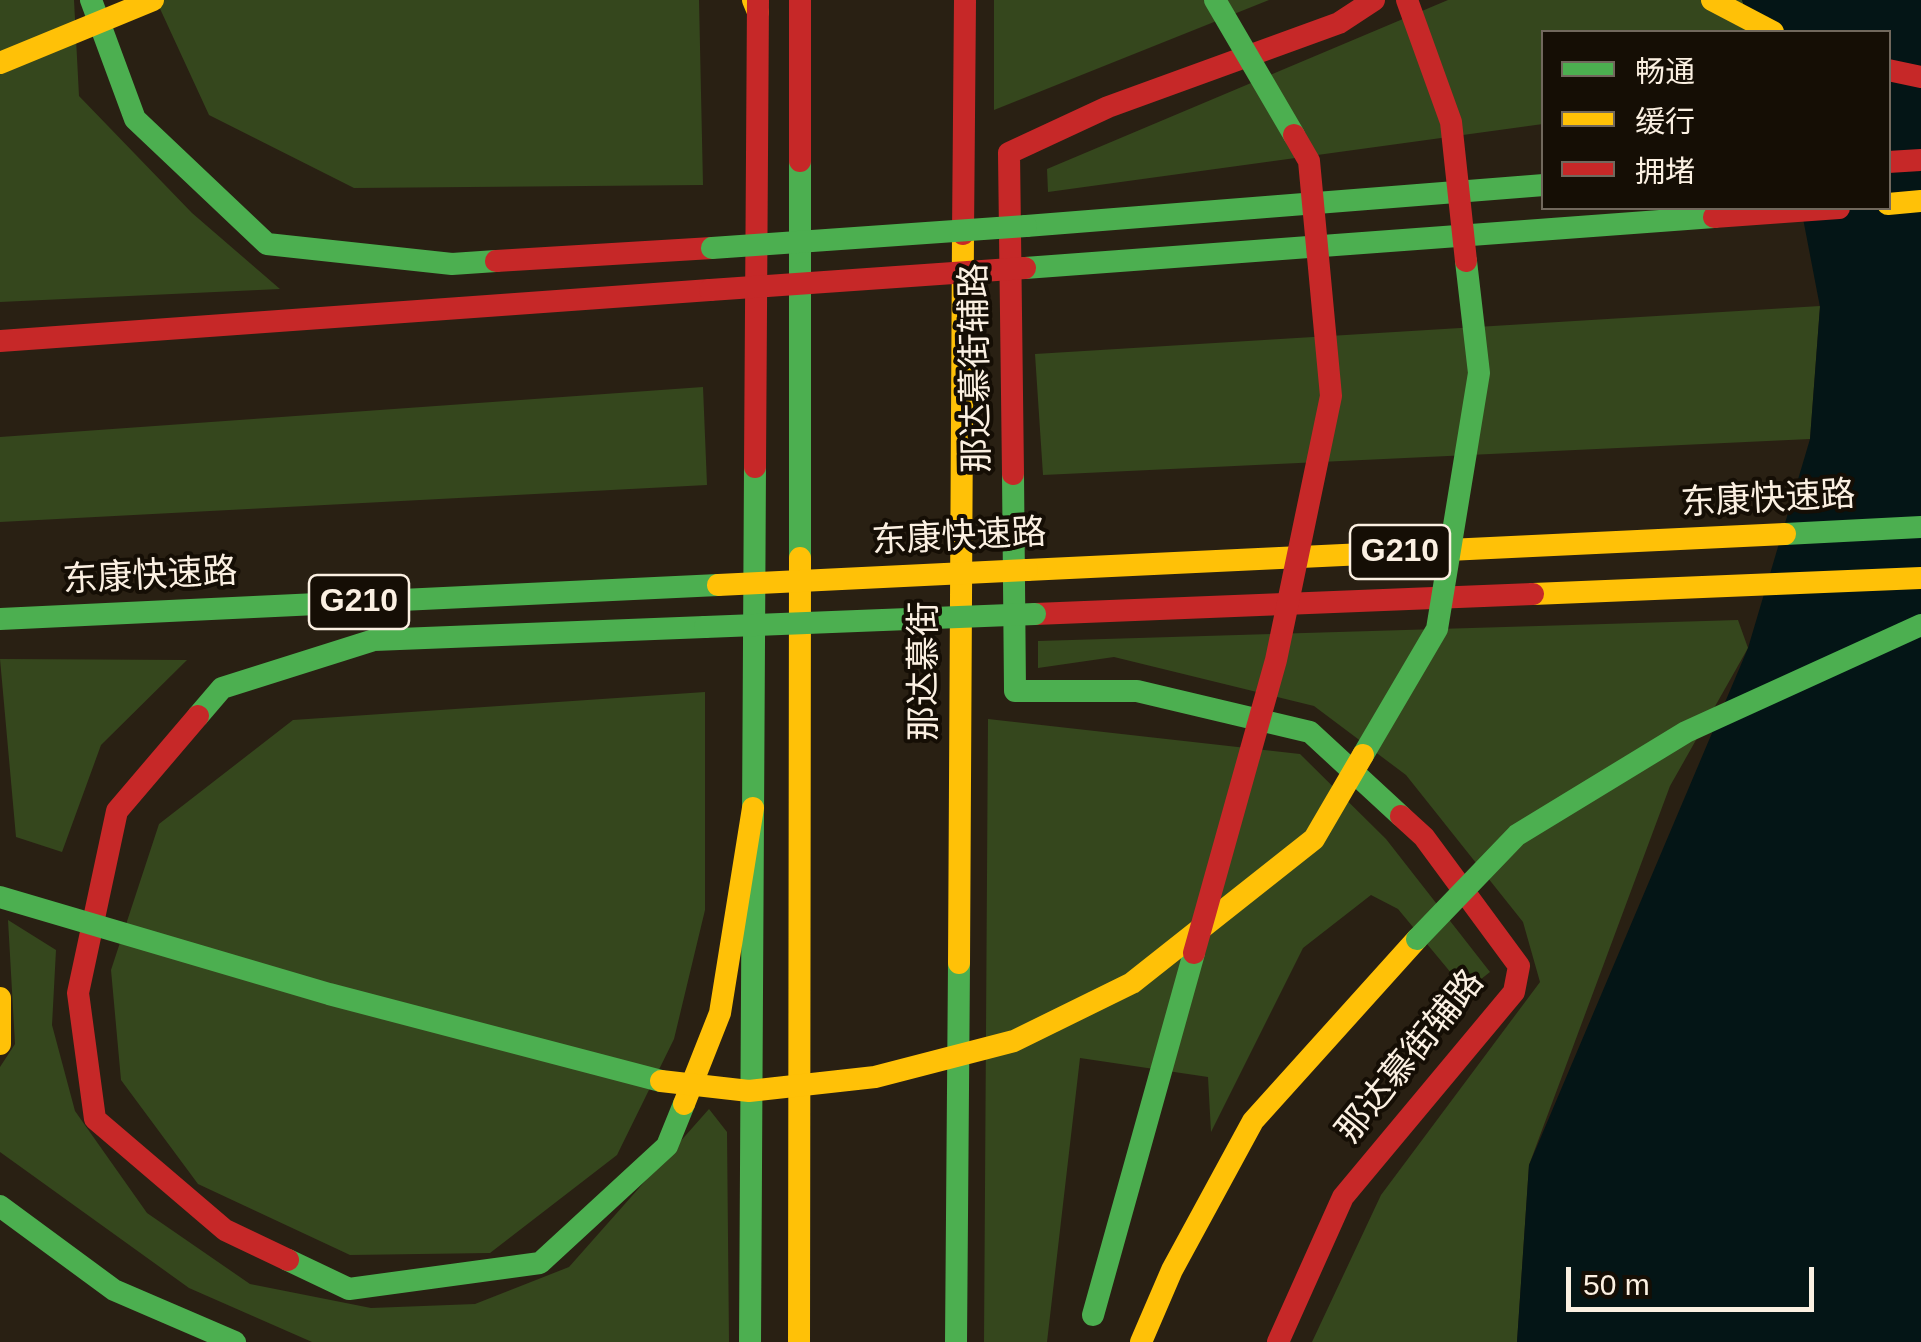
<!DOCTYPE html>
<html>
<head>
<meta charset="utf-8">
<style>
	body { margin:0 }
	#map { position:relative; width:1921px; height:1342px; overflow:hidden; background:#292013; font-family:Arial,"Noto Sans SC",sans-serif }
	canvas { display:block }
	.legend { position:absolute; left:1541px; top:30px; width:350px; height:180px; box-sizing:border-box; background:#150e05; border:2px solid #71685d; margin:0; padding:12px 18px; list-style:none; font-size:30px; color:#fbf0e2 }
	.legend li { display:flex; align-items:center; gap:20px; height:50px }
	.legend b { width:50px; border:2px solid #71685d }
	.scale { position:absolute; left:1566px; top:1267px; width:248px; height:45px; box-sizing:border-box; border:5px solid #fbf0e2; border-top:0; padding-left:12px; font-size:30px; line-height:35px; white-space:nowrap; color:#fbf0e2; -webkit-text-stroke:8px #150e05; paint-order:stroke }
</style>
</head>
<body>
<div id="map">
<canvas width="1921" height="1342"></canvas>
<ul class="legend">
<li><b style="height:12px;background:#4caf50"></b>畅通</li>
<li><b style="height:12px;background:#ffc107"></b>缓行</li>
<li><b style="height:12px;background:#c62828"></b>拥堵</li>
</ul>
<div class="scale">50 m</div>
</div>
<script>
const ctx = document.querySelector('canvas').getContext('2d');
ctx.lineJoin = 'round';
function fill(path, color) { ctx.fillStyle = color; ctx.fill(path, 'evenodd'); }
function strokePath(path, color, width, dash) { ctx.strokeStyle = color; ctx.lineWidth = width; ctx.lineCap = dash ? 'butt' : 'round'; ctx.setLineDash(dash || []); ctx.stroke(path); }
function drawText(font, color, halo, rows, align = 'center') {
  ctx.font = font + ' Arial,"Noto Sans SC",sans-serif'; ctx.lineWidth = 8; ctx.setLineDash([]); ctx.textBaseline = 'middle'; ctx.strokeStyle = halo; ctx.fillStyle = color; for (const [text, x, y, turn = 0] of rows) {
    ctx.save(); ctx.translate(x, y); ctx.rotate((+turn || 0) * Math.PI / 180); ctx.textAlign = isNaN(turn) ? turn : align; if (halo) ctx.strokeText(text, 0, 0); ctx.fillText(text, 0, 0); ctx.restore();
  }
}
fill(new Path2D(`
	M0 0H74L79 96 192 213 280 289 0 302Z
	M156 0H699L703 185 354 188 209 115Z
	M994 0H1269L994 110Z
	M1448 0H1742L1753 32H1544L1543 124 1048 192 1047 169Z
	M1820 306 1810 439 1043 475 1035 354Z
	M703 387 707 485 0 522V437Z
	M1738 620 1748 648 1670 786 1529 1165 1517 1342H1312L1381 1195 1540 982 1523 922 1406 775 1314 706 1114 657 1038 668V641Z
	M0 659 187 660 101 745 62 852 16 837Z
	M705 692V910L674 1039 617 1155 490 1253 350 1255 198 1184 121 1080 111 970 159 824 293 720Z
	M988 719 1300 754 1386 839 1490 972 1466 991 1398 909 1371 895 1303 948 1211 1132 1208 1077 1080 1058 1047 1342H984Z
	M8 920 56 950 52 1025 75 1111 147 1213 250 1284 371 1308 475 1304 569 1267 709 1109 727 1132 729 1342H312L189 1288 0 1152V1067L15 1044Z`), '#35471d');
fill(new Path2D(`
	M1742 0H1921V1342H1517L1529 1165 1748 648 1810 439 1820 307 1801 208H1888V32H1753Z`), '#041516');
strokePath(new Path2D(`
	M91 0 135 119 267 244 452 264 496 261
	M1026 226 1544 185
	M1025 268 1714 217
	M1013 474 1015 691H1137L1310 732 1401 816
	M1785 534 1921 527
	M800 558V161
	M0 619 718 585
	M198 716 222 688 374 640 705 627
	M0 1206 114 1290 235 1342
	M288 1260 349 1289 540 1263 667 1146 684 1104
	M750 1342 755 467
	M956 1342 959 963`), '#4caf50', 22);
strokePath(new Path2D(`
	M753 0 758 12
	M1712 0 1773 32
	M1888 204 1921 201
	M1027 570 1785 534
	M1533 594 1921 578
	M959 963 963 234
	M0 998V1044
	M684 1104 720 1013 753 808
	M799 1342 800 558
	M1141 1342 1172 1270 1253 1121 1417 939`), '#ffc107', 22);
strokePath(new Path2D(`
	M1888 70 1921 77
	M800 161V0
	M1888 162 1921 160
	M1714 217 1839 208
	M963 234 965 0
	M496 261 712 248
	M0 341 710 290
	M755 467 758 0
	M1013 474 1009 153 1108 107 1339 23 1374 0
	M1035 614 1533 594
	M198 716 117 811 78 993 95 1119 225 1230 288 1260
	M1278 1342 1343 1197 1514 992 1519 966 1424 837 1401 816`), '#c62828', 22);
strokePath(new Path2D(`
	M1215 0 1294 135
	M712 248 1026 226
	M705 627 1035 614
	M1363 755 1437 629 1479 373 1466 261
	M0 897 329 994 661 1081
	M1417 939 1517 835 1686 732 1921 625
	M1093 1315 1194 953`), '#4caf50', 22);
strokePath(new Path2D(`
	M0 63 153 0
	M718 585 1027 570
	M661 1081 749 1091 875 1077 1014 1041 1132 983 1314 839 1363 755`), '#ffc107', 22);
strokePath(new Path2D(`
	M1407 0 1451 122 1466 261
	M710 290 1025 268
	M1194 953 1276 660 1331 396 1309 161 1294 135`), '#c62828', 22);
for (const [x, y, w] of [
	[1400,552,100],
	[359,602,100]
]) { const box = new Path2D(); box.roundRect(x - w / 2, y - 27, w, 54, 8); ctx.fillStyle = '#150e05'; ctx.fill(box); strokePath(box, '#fbf0e2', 2.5); }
drawText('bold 32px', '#fbf0e2', null, [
	["G210",1400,552],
	["G210",359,602]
]);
drawText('35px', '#fbf0e2', '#150e05', [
	["那达慕街辅路",977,368,-91],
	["东康快速路",1768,500,-3],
	["东康快速路",959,538,-3],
	["东康快速路",150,577,-3],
	["那达慕街",925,671,-90],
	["那达慕街辅路",1411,1057,-51]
]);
</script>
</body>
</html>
